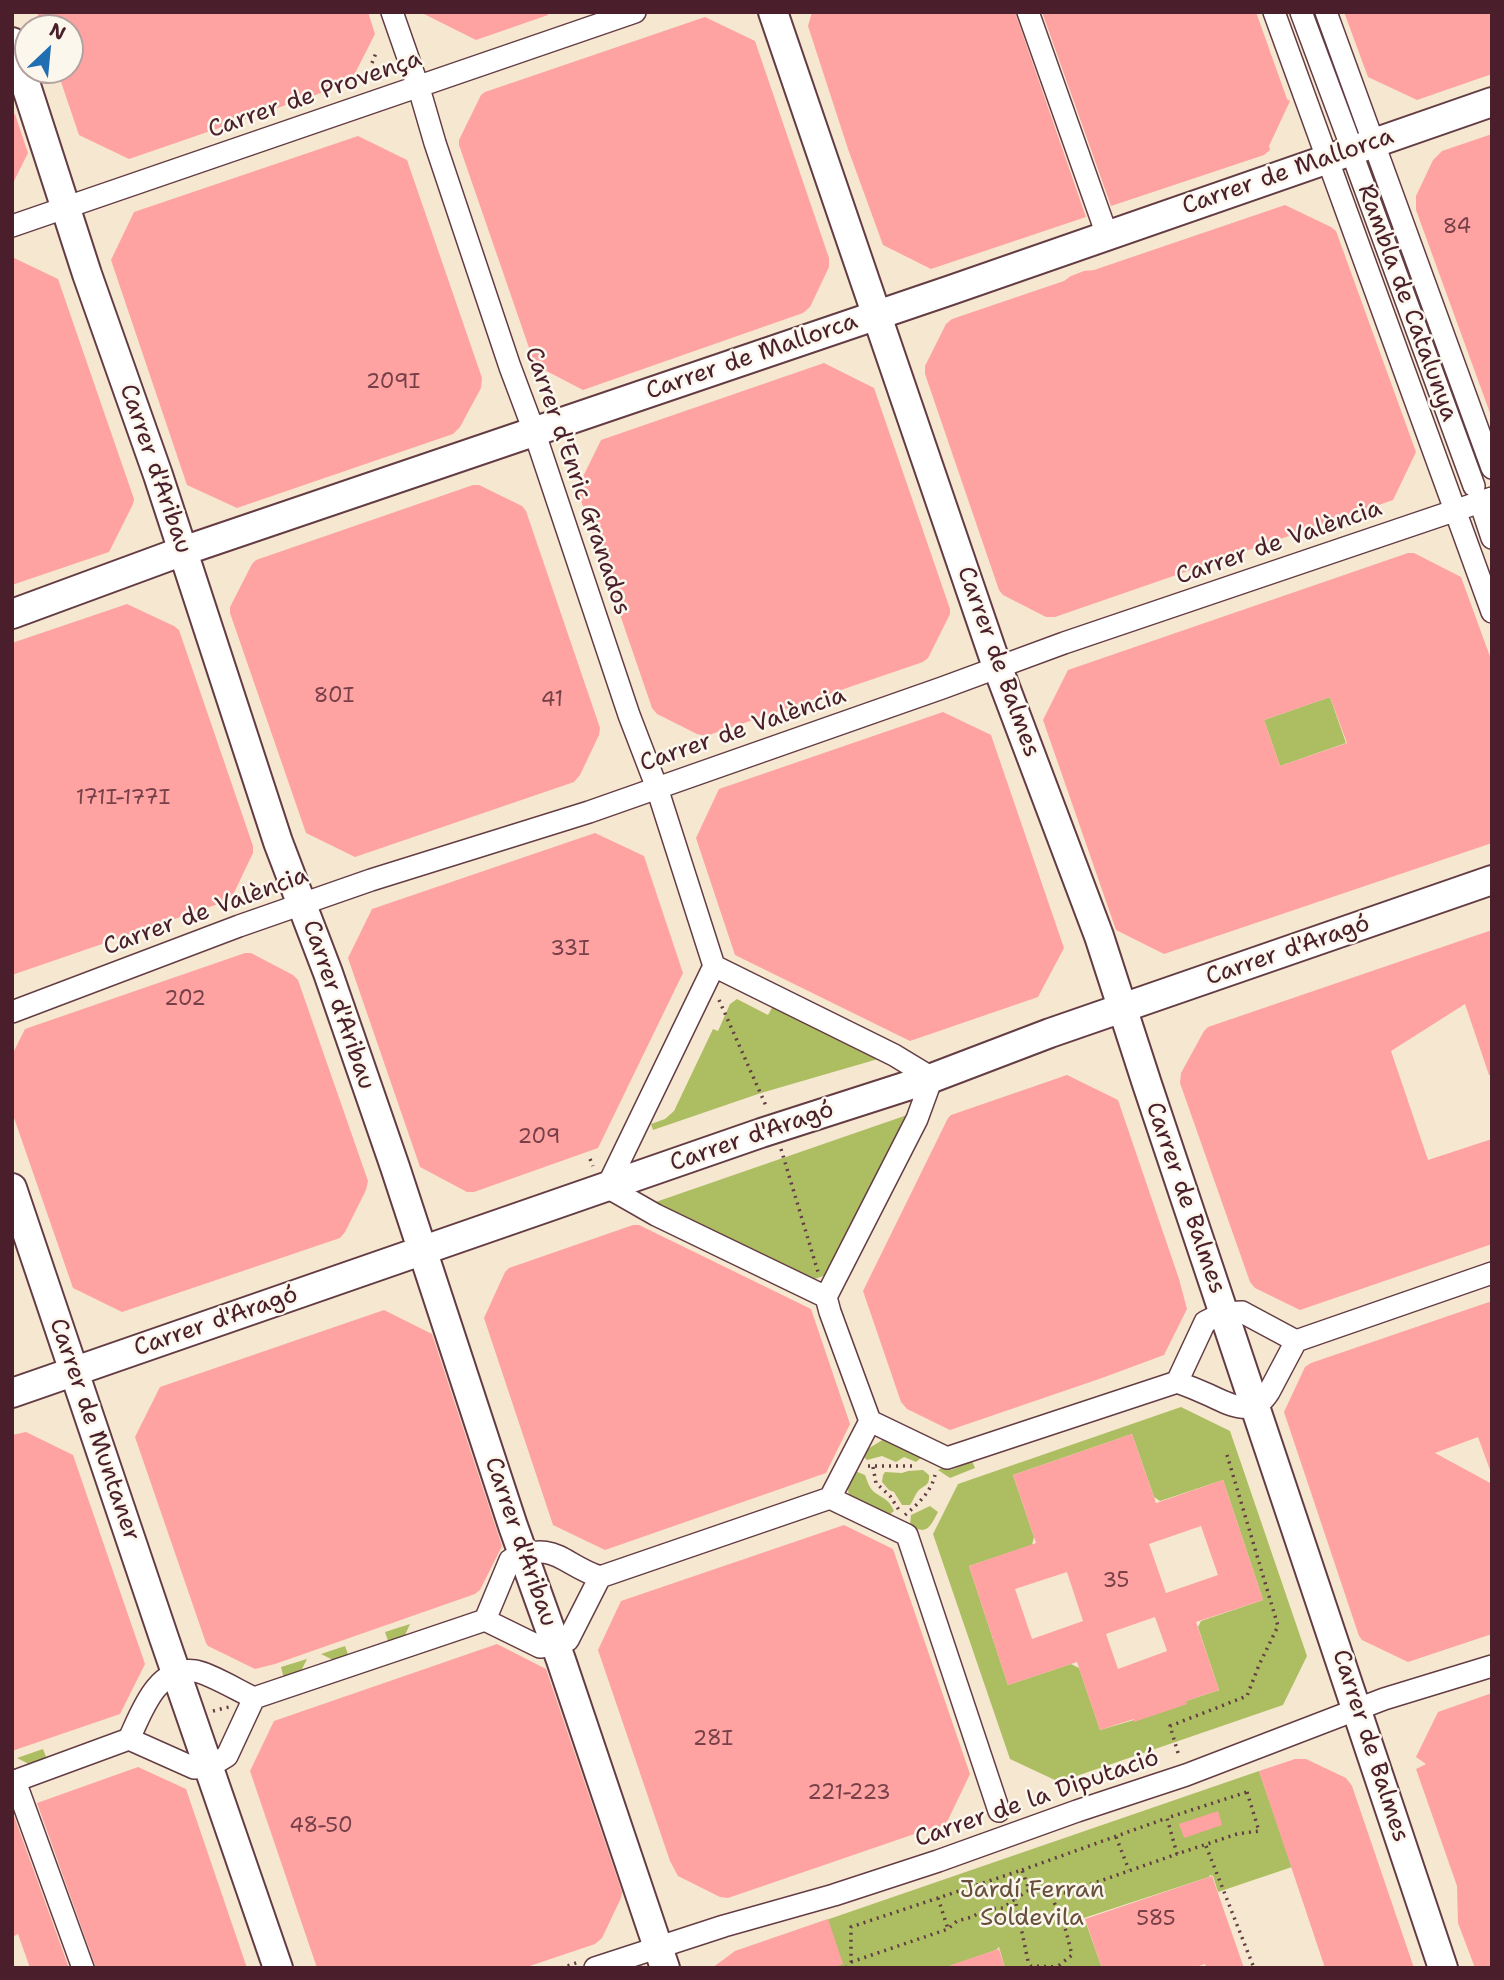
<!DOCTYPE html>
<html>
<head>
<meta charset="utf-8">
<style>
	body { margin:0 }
	#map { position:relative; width:1504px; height:1980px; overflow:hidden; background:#f6e7d1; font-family:"Shantell Sans",sans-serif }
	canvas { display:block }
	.frame { position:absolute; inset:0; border:14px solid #4a1f2b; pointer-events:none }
	.north { position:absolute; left:14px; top:14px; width:70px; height:70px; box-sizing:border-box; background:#fbf7ec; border:2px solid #b4a19f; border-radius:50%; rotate:26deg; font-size:19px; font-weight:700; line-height:28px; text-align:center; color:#4a1f2b }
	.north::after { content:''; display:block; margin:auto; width:24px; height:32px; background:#1f6fb2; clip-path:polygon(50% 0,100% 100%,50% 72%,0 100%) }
</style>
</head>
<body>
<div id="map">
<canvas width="1504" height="1980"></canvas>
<div class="frame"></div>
<div class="north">N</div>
</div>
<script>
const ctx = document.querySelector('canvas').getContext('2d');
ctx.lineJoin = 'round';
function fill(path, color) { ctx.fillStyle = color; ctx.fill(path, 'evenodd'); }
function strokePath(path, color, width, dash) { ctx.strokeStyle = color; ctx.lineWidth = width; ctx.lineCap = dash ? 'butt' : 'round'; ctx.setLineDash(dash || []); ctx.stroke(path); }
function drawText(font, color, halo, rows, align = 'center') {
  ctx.font = font + ' "Shantell Sans",sans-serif'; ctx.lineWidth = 5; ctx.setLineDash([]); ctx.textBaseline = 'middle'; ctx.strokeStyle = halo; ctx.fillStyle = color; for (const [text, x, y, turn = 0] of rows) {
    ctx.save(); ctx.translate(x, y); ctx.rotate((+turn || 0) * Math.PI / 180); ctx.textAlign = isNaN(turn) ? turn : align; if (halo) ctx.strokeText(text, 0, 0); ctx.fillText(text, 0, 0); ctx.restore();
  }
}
fill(new Path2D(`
	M1330 697 1346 743 1280 766 1264 720Z
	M737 999 768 1015 773 1006 878 1059 761 1093 653 1130 651 1124 665 1119 674 1111 713 1029 718 1031 730 1004Z
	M910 1114 832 1273 806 1282 647 1205Z
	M1181 1407 1230 1431 1307 1656 1283 1705 1059 1782 1010 1759 933 1534 958 1484ZM1132 1434 1154 1497 1160 1501 1223 1480 1263 1600 1201 1621 1198 1627 1219 1690 1186 1701V1704L1135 1721 1134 1720 1100 1730 1079 1668 1071 1664 1008 1685 969 1566 1032 1545 1034 1537 1013 1475Z
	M884 1439 922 1457 916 1462 904 1457 896 1462 882 1456 867 1460 863 1456 866 1450Z
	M972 1461 975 1468 950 1478 938 1470 944 1467 951 1470Z
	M923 1470 929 1475C930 1486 924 1485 918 1491 915 1495 913 1501 910 1505H902L894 1492 889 1490 882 1482 883 1475 885 1472 902 1473 908 1471Z
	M855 1471 865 1475C867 1480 869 1487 873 1491 882 1499 888 1497 894 1511L888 1516 849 1498 848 1488 852 1473Z
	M930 1506 938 1512C930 1527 927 1536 910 1525L911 1515Z
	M410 1624 401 1644 390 1647 385 1632Z
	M345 1646 350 1660 341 1664 321 1654Z
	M307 1659 297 1679 285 1683 281 1667Z
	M43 1749 48 1762 35 1767 17 1758Z
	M1259 1771 1292 1867 1218 1892 1213 1876 1210 1875 1209 1877 1084 1918V1921L1086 1923 1102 1968H1005L999 1947 996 1950 944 1968H780L771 1939Z`), '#adbe62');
fill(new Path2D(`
	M37 12H368L375 34 350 83 129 159 79 135 57 70H70V28H42Z
	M420 12H548V15L476 40Z
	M812 12H1015L1086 217 931 269 883 245 848 149 808 26Z
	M1042 12H1256L1287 99 1290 101 1269 146 1270 150 1264 155 1111 206Z
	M1344 12H1492V74L1417 100 1368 77Z
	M705 17 755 41 829 258V267L810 307 803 313 583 390 535 365 459 145V140L481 95 485 92Z
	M15 114 28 153 12 185V115Z
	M1492 134V413H1490L1416 210V196L1433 160 1442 151Z
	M358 136 407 160 482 378 481 388 460 427 453 434 237 508 187 485 111 260 134 212Z
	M1285 205 1331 227 1336 231 1416 452 1393 500 1055 617H1046L1003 595 999 590 925 374V366L946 324 952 319 1064 281 1071 276 1084 271 1094 270Z
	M12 257 58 279 134 499 133 504 109 552 12 585Z
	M824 363 874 388 950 609V614L928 658 923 662 706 736 697 734 657 714 652 708 577 489 601 440Z
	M473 485H479L522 506 526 511 600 728 599 735 580 775 574 782 355 857 306 833 230 613V607L252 564 256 560Z
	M1408 553H1414L1461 577 1492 662V843L1164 954 1116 930 1043 720 1068 670ZM1330 697 1347 743 1280 766 1264 720Z
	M127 604 174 626 179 630 253 846V853L232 897 227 901 12 975V643Z
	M943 712 991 735 1064 948 1038 997 910 1041 735 955 696 838 719 789Z
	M595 833 644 856 683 973 598 1148 474 1192H467L420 1167 348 958 372 909Z
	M1492 930V1075H1489L1465 1004 1391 1051 1428 1160 1492 1139V1244L1300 1310 1255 1288 1250 1282 1180 1083 1181 1073 1204 1031 1208 1027Z
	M245 953H251L293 975 298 980 368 1181 366 1190 345 1232 340 1238 122 1312 73 1288 12 1112V1055L25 1029Z
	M1067 1075 1118 1100 1179 1279 1187 1309 1164 1355 1102 1378 950 1430 907 1409 901 1402 863 1291 948 1118 951 1115Z
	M633 1225H639L811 1309 850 1424 826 1473 605 1550 553 1525 484 1318 505 1272 509 1268Z
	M1492 1301V1469L1490 1470 1478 1437 1435 1453 1492 1484V1634L1408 1662 1362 1640 1359 1636 1284 1412 1305 1367 1311 1363Z
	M384 1310 432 1334 502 1546 480 1590 475 1594 275 1664 255 1669 208 1646 206 1643 135 1437 160 1387Z
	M26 1432 73 1455 145 1664 120 1714 12 1751V1435Z
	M1132 1434 1156 1503 1223 1480 1263 1600 1196 1622 1219 1690 1186 1701 1187 1704 1134 1722V1719L1100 1730 1077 1662 1008 1685 969 1566 1036 1543 1013 1475ZM1201 1526 1218 1575 1166 1593 1149 1544ZM1067 1572 1083 1621 1032 1639 1015 1589ZM1155 1617 1167 1651 1118 1669 1106 1634Z
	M844 1525 893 1549 970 1774 948 1820 943 1826 932 1828 728 1898 720 1897 678 1876 670 1861 598 1650 621 1601Z
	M497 1644 546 1669 622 1892 621 1898 602 1938 595 1944 524 1968H317L250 1771 274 1721Z
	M1492 1693V1968H1475L1458 1923 1457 1886 1416 1769 1426 1764 1416 1757 1438 1712Z
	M1295 1759H1306L1346 1778 1352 1786 1414 1968H1325L1259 1771Z
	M138 1767 186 1789 247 1968H96L37 1803Z
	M1218 1811 1222 1825 1184 1838 1179 1824Z
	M12 1813H13L69 1968H30L18 1934 12 1937Z
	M1212 1876 1244 1968H1206L1205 1964 1193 1968H1102L1085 1919Z
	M828 1919 843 1964 832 1968H712L735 1951Z
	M999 1949 1005 1968H951V1965Z`), '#fea3a2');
const minor = new Path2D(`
	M392 12 421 95 435 143 510 367 534 431 629 715 657 788 714 966
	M1028 12 1107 235
	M1274 12 1492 612
	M1301 12 1348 138
	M1326 12 1492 468
	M1356 164 1474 486
	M12 226 635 12
	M1483 511 1492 538
	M714 966 607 1187 656 1215 826 1297
	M714 966 894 1055 932 1078 917 1119 826 1297
	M12 1012 239 926 371 880 589 812 942 688 1064 643 1492 498
	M826 1297 830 1312 870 1421
	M1177 1382 1205 1322 1223 1313 1242 1312 1296 1341
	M870 1421 947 1458 1177 1382C1188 1386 1198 1390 1209 1395 1230 1405 1253 1418 1269 1392L1296 1341 1492 1273
	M830 1498 907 1535 999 1811
	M485 1620 510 1560C555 1539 561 1564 600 1577L830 1498 870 1421
	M129 1739 194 1768 209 1767 227 1756 254 1698
	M15 1781 83 1968
	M12 1782 129 1739C142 1711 157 1666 195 1671 209 1673 239 1691 254 1698L485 1620 540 1647 556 1645 568 1640 600 1577
	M595 1968 724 1926 834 1895 938 1861 1077 1811 1186 1775 1384 1699 1492 1666`);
const major = new Path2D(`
	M773 12 993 655 1099 936 1147 1084 1443 1968
	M12 42 87 274 158 475 278 842 328 973 395 1167 513 1526 561 1660 665 1968
	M12 614 183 551 951 290 1492 102
	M12 1188 164 1638 278 1968
	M12 1393 761 1133 932 1078 1050 1033 1492 880`);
strokePath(minor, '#643d44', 24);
strokePath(major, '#643d44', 32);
strokePath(new Path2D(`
	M372 63 376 53
	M719 1000 767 1108
	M781 1149 818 1272
	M590 1159 593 1166
	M868 1466H916
	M873 1467 876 1483 890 1496 899 1510
	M905 1515C918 1504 931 1492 935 1475
	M213 1711 229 1707
	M1178 1753 1170 1726 1247 1696 1259 1665 1278 1626 1227 1455
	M1247 1792 1259 1831 1237 1834 1177 1854 1167 1818Z
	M1116 1837 1129 1870
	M1206 1846 1254 1968
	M1022 1870 1167 1818
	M1029 1890H1049L1066 1893 1177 1854
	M1049 1890 1066 1931 1072 1955 1057 1967
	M938 1898 948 1929
	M851 1962 948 1929 957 1921 972 1917 986 1909 1003 1908 1015 1899
	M561 1968 579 1962
	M846 1968 851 1962V1927L1022 1870 1029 1890 1015 1899 1028 1961 1031 1966 1057 1967`), '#643d44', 3.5, [2, 5]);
strokePath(minor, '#fff', 21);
strokePath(major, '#fff', 28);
drawText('21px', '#774049', null, [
	["84",1457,228],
	["209I",393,383],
	["80I",334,697],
	["41",552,701],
	["171I-177I",123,799],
	["33I",570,950],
	["202",185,1000],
	["209",539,1138],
	["35",1116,1582],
	["28I",713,1740],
	["221-223",849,1794],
	["48-50",321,1827],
	["585",1156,1920]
]);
drawText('24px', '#4a1f2b', '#fbf7ec', [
	["Carrer de Provença",315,95,-19],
	["Carrer de Mallorca",1288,172,-19],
	["Rambla de Catalunya",1407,303,70],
	["Carrer de Mallorca",752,357,-19],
	["Carrer d'Aribau",155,469,71],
	["Carrer d'Enric Granados",577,481,71],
	["Carrer de València",1279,543,-19],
	["Carrer de Balmes",998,662,70],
	["Carrer de València",743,730,-19],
	["Carrer de València",206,912,-20],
	["Carrer d'Aragó",1288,951,-19],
	["Carrer d'Aribau",338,1005,71],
	["Carrer d'Aragó",752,1137,-19],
	["Carrer de Balmes",1185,1198,71],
	["Carrer d'Aragó",216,1322,-19],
	["Carrer de Muntaner",94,1430,71],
	["Carrer d'Aribau",520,1542,71],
	["Carrer de Balmes",1370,1746,72],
	["Carrer de la Diputació",1037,1799,-19]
]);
drawText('24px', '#684f3c', '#fbf7ec', [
	["Jardí Ferran",1032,1891],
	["Soldevila",1032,1919]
]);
</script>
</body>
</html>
